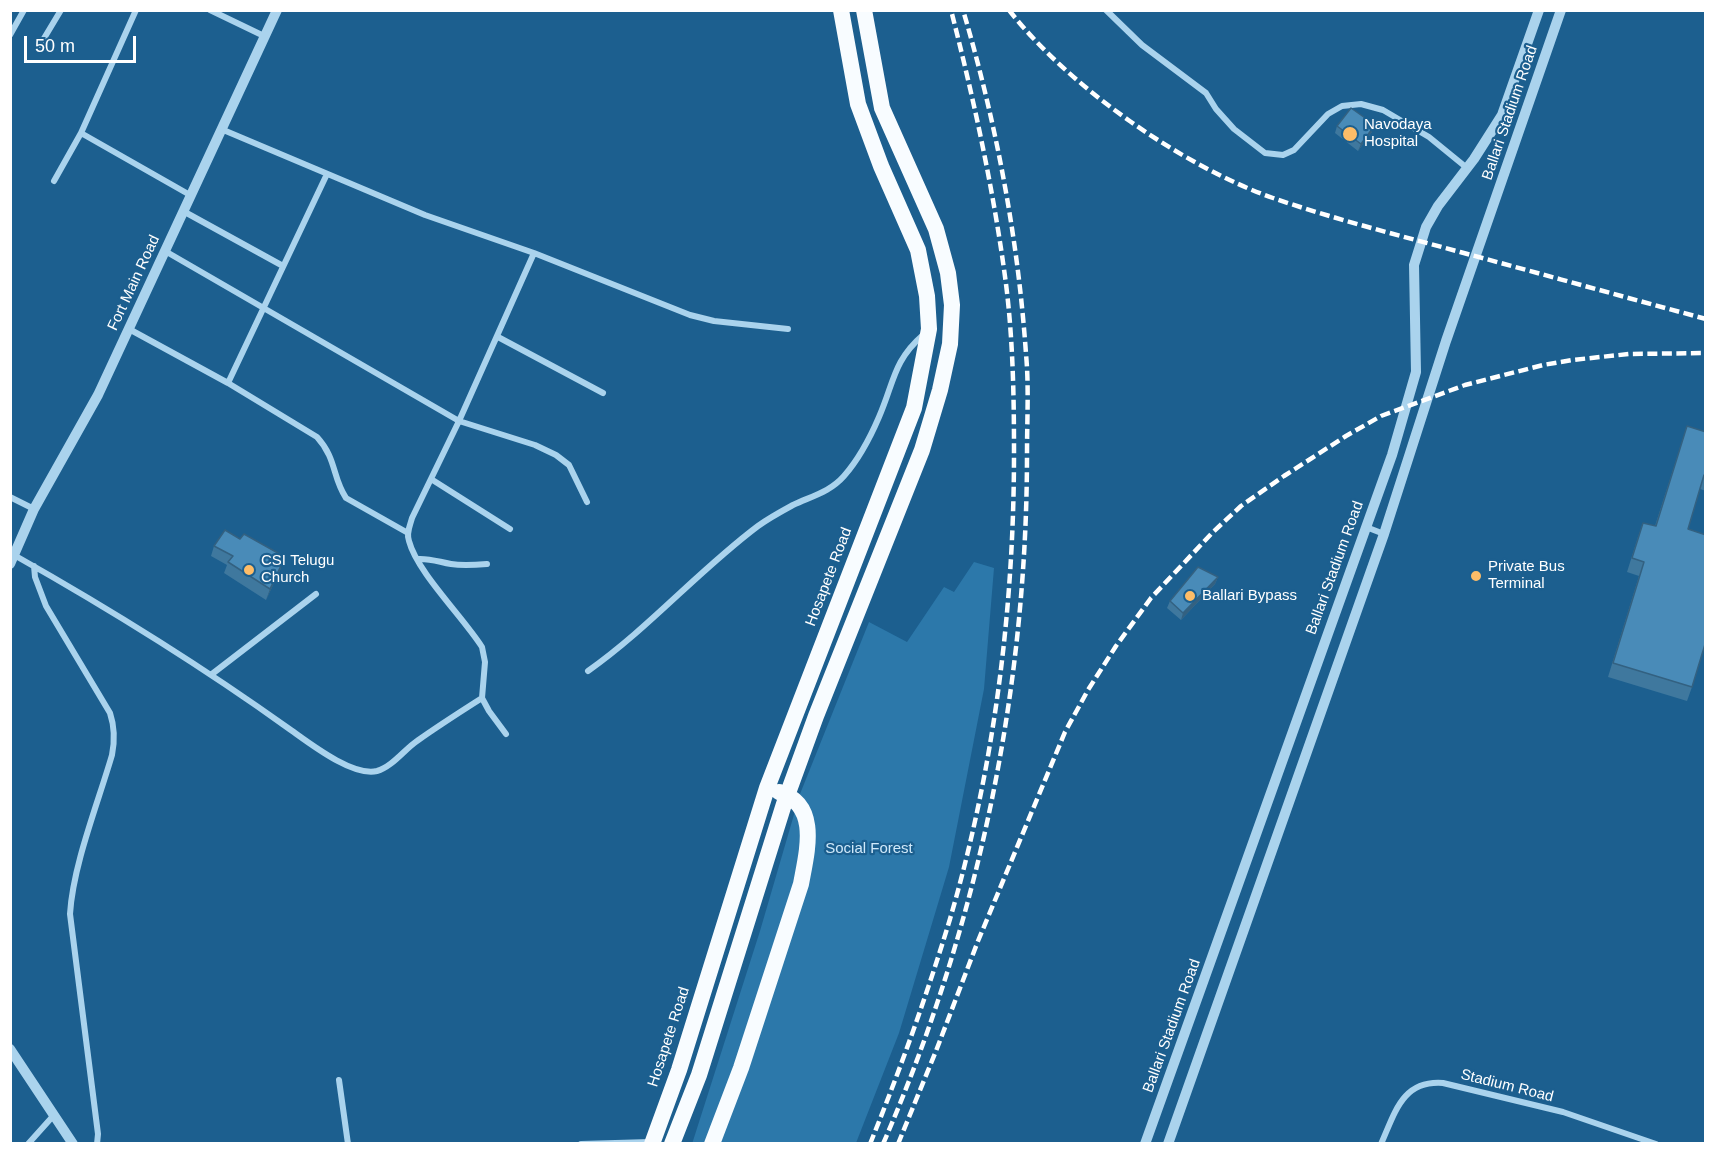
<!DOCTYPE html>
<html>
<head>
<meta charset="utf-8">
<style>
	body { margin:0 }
	#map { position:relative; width:1716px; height:1154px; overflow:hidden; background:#1c5f8f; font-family:Helvetica,sans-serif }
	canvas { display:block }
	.frame { position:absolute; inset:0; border:12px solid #fff; pointer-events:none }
	.scale { position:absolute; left:24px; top:36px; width:112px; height:27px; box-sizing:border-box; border:3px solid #fff; border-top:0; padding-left:8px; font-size:18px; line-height:21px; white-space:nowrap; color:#fff; -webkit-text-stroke:4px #1c5f8f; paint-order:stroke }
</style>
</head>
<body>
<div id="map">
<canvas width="1716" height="1154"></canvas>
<div class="frame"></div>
<div class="scale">50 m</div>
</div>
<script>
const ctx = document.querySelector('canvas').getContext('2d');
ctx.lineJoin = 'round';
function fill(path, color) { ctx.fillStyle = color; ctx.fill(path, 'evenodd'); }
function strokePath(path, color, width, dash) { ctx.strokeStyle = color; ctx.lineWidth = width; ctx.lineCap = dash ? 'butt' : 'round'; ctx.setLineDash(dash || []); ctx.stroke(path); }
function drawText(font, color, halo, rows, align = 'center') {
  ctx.font = font + ' Helvetica,sans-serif'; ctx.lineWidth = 4.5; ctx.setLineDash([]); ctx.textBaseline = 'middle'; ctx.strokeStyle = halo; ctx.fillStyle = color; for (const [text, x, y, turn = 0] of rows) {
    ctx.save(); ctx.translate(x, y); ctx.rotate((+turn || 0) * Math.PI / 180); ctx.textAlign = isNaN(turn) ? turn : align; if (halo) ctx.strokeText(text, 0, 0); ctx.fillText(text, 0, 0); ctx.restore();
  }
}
fill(new Path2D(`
	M974 562 994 568 984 689 949 867 899 1033 856 1143 692 1144 760 931 800 794 869 622 907 642 944 587 954 592Z`), '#2c78aa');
strokePath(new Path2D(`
	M210 10 264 36
	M1106 10 1142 45 1206 93 1216 109 1234 129 1265 153 1283 155 1294 150 1328 114 1342 106 1361 104 1383 110 1429 137 1467 168
	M10 35 24 10
	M40 45 61 10
	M221 129 425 215 534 253 690 315 714 321 788 329
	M81 133 190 195
	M54 181 81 133 136 10
	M183 211 283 266
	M165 251 459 421 535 445 556 455 569 465 587 502
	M129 329 228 383 317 437C337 459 332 477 346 498L408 533
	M498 337 603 393
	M228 383 327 174
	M431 479 510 529
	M10 497 34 509
	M1366 527 1384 534
	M14 555C108 608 200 665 288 728 308 742 352 777 377 771 392 767 405 749 417 741 438 726 460 712 482 698
	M417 559C430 558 439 562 451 564 463 566 475 565 487 564
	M34 566 35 577 46 606 110 713C115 728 115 740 112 755 98 803 73 865 70 914L98 1134 97 1144
	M588 671C649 628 698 571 758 526 769 518 782 511 793 505 812 496 830 492 844 476 859 459 870 438 879 417 894 383 893 361 923 335
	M212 674 316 594
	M506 734 489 711 482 698 485 662 482 647C463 617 417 572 409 541 406 533 410 526 412 518L459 421 534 253
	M339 1080 348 1144
	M28 1144 54 1115
	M581 1144 650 1142
	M1381 1144C1395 1113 1402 1080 1443 1083L1563 1112 1656 1144`), '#aad3ed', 6);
strokePath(new Path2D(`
	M10 564 34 509 98 395 277 10
	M10 1049 73 1144
	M1145 1144 1392 455 1416 372 1414 265 1426 227 1438 206 1474 159 1502 115 1539 10
	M1168 1144 1384 534 1446 341 1561 10`), '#aad3ed', 10);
strokePath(new Path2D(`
	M652 1144 679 1070 767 788 914 408 929 329 927 296 918 250 881 166 858 104 841 10
	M672 1144 699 1075 784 804 816 716 922 450 940 390 950 344 952 305 948 273 936 229 882 108 864 10
	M712 1144 741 1068 801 884C807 851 820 805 779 792`), '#f8fcff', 16);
strokePath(new Path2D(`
	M1009 10C1068 86 1182 166 1273 198 1334 219 1398 235 1460 252 1542 274 1624 297 1706 319
	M870 1144C900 1070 927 995 950 919 994 768 1014 610 1014 453 1014 397 1013 340 1006 284 994 192 974 100 951 10
	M883 1144C978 926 1027 690 1027 453 1027 420 1029 386 1026 354 1018 238 996 122 963 10
	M898 1144 936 1051 978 941 1065 732 1088 690 1116 646 1151 598 1213 532 1241 506 1284 476 1346 436 1381 416 1465 385 1543 365 1572 360 1629 354 1706 353`), '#fff', 4.5, [10, 4.5]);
fill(new Path2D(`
	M1337 126 1372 132 1358 151 1335 133Z
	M1687 426 1706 432V491L1700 489 1688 529 1692 687 1687 701 1608 677 1639 576 1627 572 1638 537 1643 523 1655 526Z
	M214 546 281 568 266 600 224 573 227 565 211 556Z
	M1218 577 1215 584 1181 620 1167 608 1170 601Z`), '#3f789e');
fill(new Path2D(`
	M1375 125 1372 132 1358 151 1361 144Z
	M285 557 281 568 266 600 270 589Z
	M1218 577 1215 584 1181 620 1183 613Z`), '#336181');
const building = new Path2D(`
	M1351 108 1375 125 1361 144 1337 126Z
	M1687 426 1706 432V475H1704L1688 529 1706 535V641L1692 687 1613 663 1644 562 1632 558 1643 523 1656 526Z
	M225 530 240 539 244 534 285 557 270 589 228 562 233 556 214 546Z
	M1198 567 1218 577 1183 613 1170 601Z`);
fill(building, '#498bb8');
strokePath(building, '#336181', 1.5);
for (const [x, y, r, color] of [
	[1350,134,8,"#febd68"],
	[249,570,6,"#febd68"],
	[1476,576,6,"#febd68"],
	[1190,596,6,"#febd68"]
]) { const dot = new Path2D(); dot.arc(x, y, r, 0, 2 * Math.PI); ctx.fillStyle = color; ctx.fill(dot); strokePath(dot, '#1c5f8f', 2); }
drawText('15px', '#fff', '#1c5f8f', [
	["Ballari Stadium Road",1510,113,-71],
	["Fort Main Road",134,283,-65],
	["Ballari Stadium Road",1335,568,-70],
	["Hosapete Road",829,577,-69],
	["Ballari Stadium Road",1172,1026,-70],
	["Hosapete Road",669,1037,-72],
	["Stadium Road",1507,1086,14]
]);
drawText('15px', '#fff', '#1c5f8f', [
	["Navodaya",1364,125],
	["Hospital",1364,142],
	["CSI Telugu",261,561],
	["Church",261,578],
	["Private Bus",1488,567],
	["Terminal",1488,584],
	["Ballari Bypass",1202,596]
], 'left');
drawText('15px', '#d0e9fa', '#1c5f8f', [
	["Social Forest",869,849]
]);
</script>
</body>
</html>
